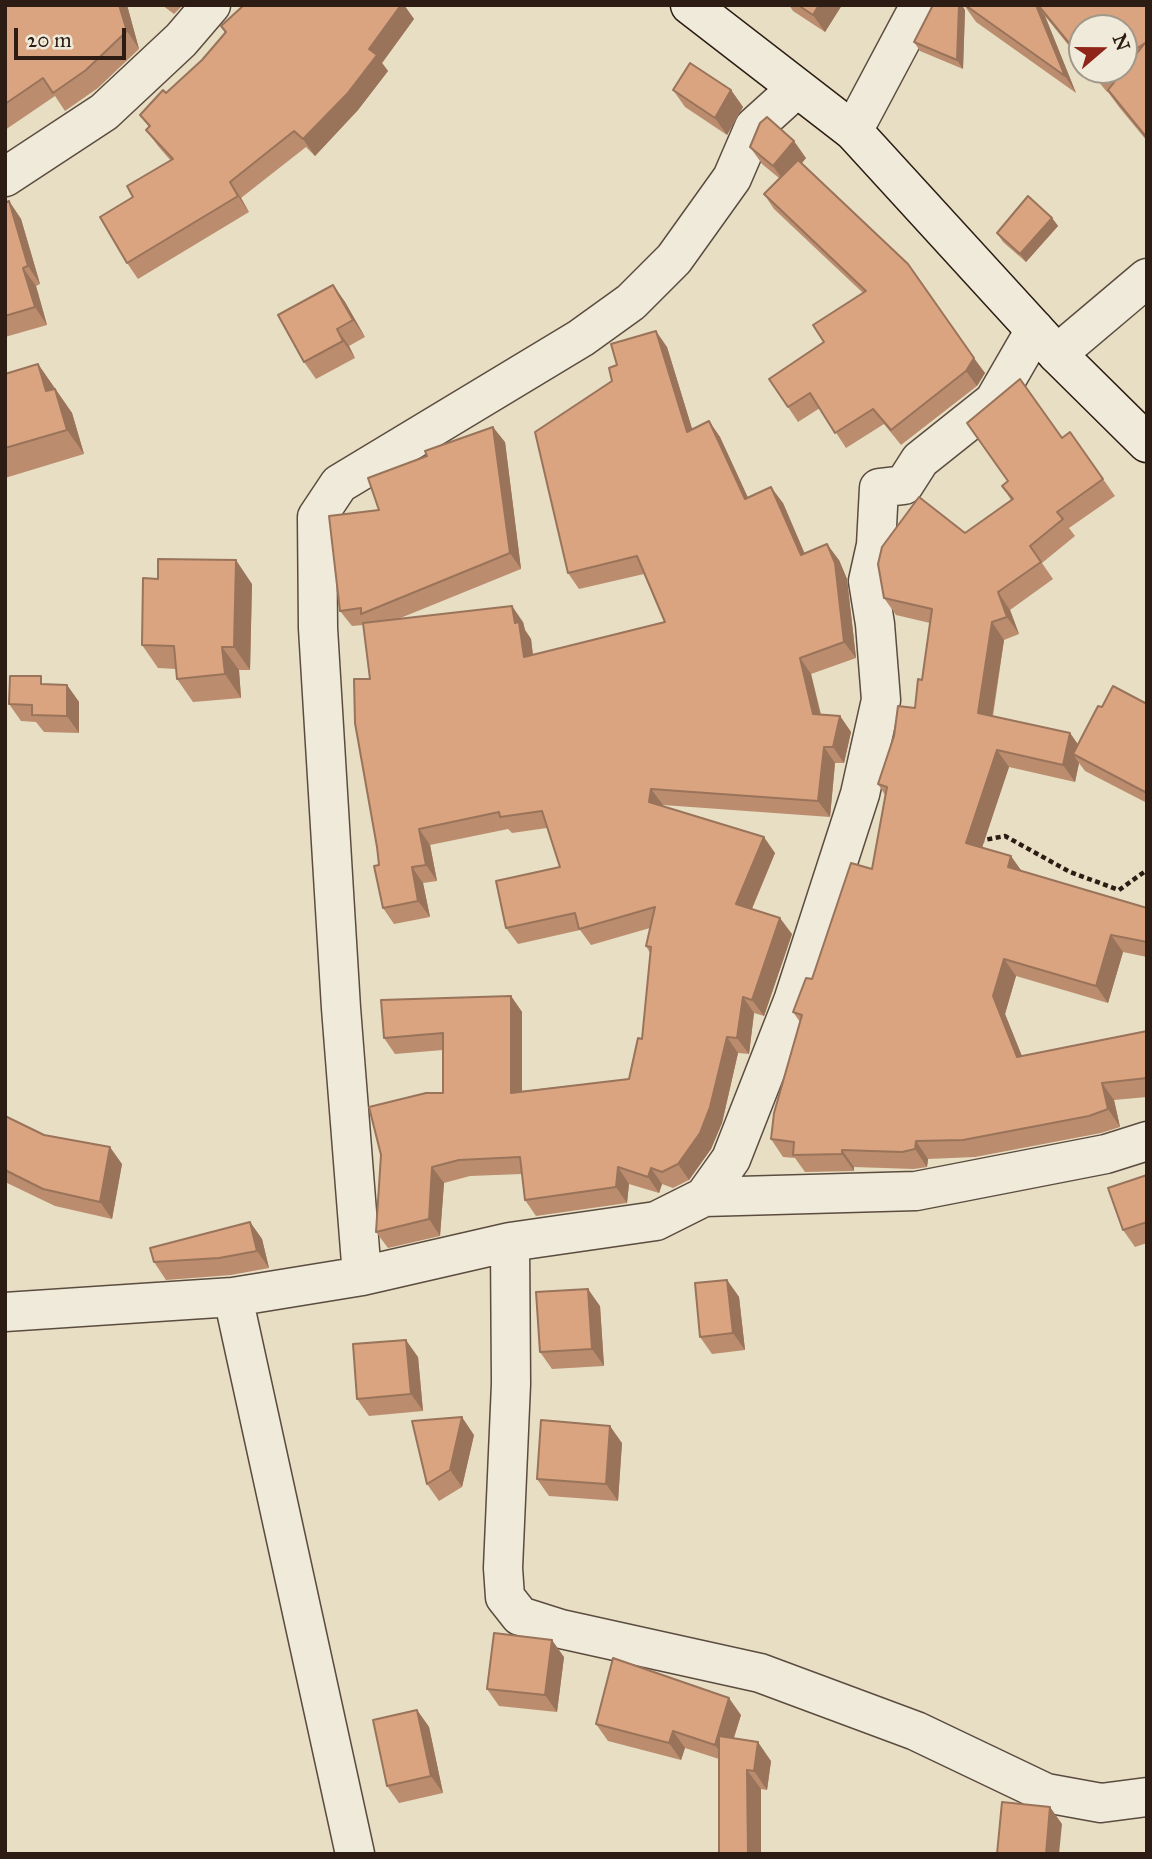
<!DOCTYPE html>
<html>
<head>
<meta charset="utf-8">
<style>
	body { margin:0 }
	#map { position:relative; width:1152px; height:1859px; overflow:hidden; background:#e7dec4; font-family:"IM FELL Great Primer",serif }
	canvas { display:block }
	.frame { position:absolute; inset:0; border:7px solid #2c1c13; pointer-events:none }
	.north { position:absolute; left:1068px; top:14px; width:70px; height:70px; box-sizing:border-box; background:#efead9; border:2px solid #a1988a; border-radius:50%; rotate:70deg; font-size:19px; font-weight:700; line-height:28px; text-align:center; color:#2c1c13 }
	.north::after { content:''; display:block; margin:auto; width:24px; height:32px; background:#8f2418; clip-path:polygon(50% 0,100% 100%,50% 72%,0 100%) }
	.scale { position:absolute; left:14px; top:28px; width:112px; height:32px; box-sizing:border-box; border:4px solid #2c1c13; border-top:0; padding-left:9px; font-size:21px; line-height:24px; white-space:nowrap; color:#2c1c13; -webkit-text-stroke:5px #efead9; paint-order:stroke }
</style>
</head>
<body>
<div id="map">
<canvas width="1152" height="1859"></canvas>
<div class="frame"></div>
<div class="north">N</div>
<div class="scale">20 m</div>
</div>
<script>
const ctx = document.querySelector('canvas').getContext('2d');
ctx.lineJoin = 'round';
function strokePath(path, color, width, dash) { ctx.strokeStyle = color; ctx.lineWidth = width; ctx.lineCap = dash ? 'butt' : 'round'; ctx.setLineDash(dash || []); ctx.stroke(path); }
function fill(path, color) { ctx.fillStyle = color; ctx.fill(path, 'evenodd'); }
const street = new Path2D(`
	M853 131 920 5
	M5 177 104 112 181 40 211 5
	M1057 354 1147 278
	M704 1197 916 1191 1106 1154 1147 1141
	M510 1242 511 1384 503 1568 505 1597 520 1616 561 1629 760 1673 916 1731 1046 1793 1101 1803 1147 1797
	M362 1276 341 1008 318 628 317 517 339 484 581 338 631 302 674 259 732 178 754 127 796 89
	M233 1297 355 1854
	M5 1312 233 1297 362 1276 510 1242 656 1221 704 1197 731 1159 793 1001 860 794 881 700 875 624 868 581 876 545 879 488 904 485 920 460 994 401 1035 330`);
const secondary = new Path2D(`
	M690 5 853 131 1057 354 1147 443`);
strokePath(street, '#5b4c3f', 41);
strokePath(secondary, '#2c1c13', 41);
strokePath(new Path2D(`
	M979 841 1005 836 1070 872 1119 890 1147 870`), '#2c1c13', 4.5, [5, 3.5]);
strokePath(street, '#efead9', 38);
strokePath(secondary, '#efead9', 38);
fill(new Path2D(`
	M5 5H127L139 49 98 88 65 111 55 96 5 130Z
	M162 5H183L174 14Z
	M244 5H404L414 19 382 63 388 71 358 110 315 156 306 147 241 198 249 212 138 279 127 263 133 197 171 161 158 146 146 130 149 127 140 115 166 93 202 60 225 33 221 26Z
	M789 5H842L825 32 793 11Z
	M964 5H1147V141L1119 107 1108 92H1107L1089 70H1124V28H1082V62L1045 16 1076 93 976 22Z
	M965 10 963 69 920 51 914 42Z
	M673 90H731L743 107 727 135 685 107Z
	M750 147 806 158 802 163 985 373 977 386 901 445 884 424 846 448 820 408 798 422 788 407 824 342 863 293 774 209 764 194 779 178 762 164Z
	M9 201 21 219 40 284 36 286 47 325 5 337V203Z
	M1052 218 1058 226 1026 262 1003 242 997 233Z
	M333 285 345 302 365 337 349 346 355 358 316 379 304 362Z
	M667 347 692 429 709 421 720 437 748 498 783 503 805 554 839 560 847 579 856 658 811 674 821 714 840 716 851 732 844 763H835L830 817 663 805 662 806 775 853 752 909 792 934 764 1016 754 1013 749 1054 738 1053 722 1123 711 1149 689 1180 673 1188 662 1184 659 1193 629 1184 627 1203 536 1216 525 1200 522 1174 470 1176 444 1183 440 1236 388 1248 376 1232 443 1093V1050L395 1054 384 1038 511 996 522 1012V1091L629 1079 642 1039 650 953 646 946 650 928 591 945 580 930 518 944 506 928 560 867 547 828 512 833 508 829 430 845 437 881 423 883 430 917 394 924 383 908 379 865 370 679 363 625 352 626 340 611 379 510 505 442 521 569 398 619 523 622 525 630 531 639 533 655 665 622 644 574 579 589 568 573 612 381 617 365Z
	M38 364 72 413 84 454 5 478V374Z
	M1070 432 1115 496 1069 528 1075 536 1042 563 1053 579 1010 610 1019 634 1004 640 993 716 1070 733 1078 745 1102 707 1147 704V803L1085 771 1079 763 1075 782 1009 767 982 847 1022 871 1147 908V957L1123 952 1108 1003 1016 976 1005 1014 1022 1056 1147 1031V1097L1114 1100 1120 1127 1101 1133 975 1157 928 1159 927 1167 914 1169 854 1167V1171L805 1172 795 1158 783 1157 771 1139 800 1022 793 1012 872 869 885 795 878 784 915 708 922 680 930 623 896 615 884 598 965 533 1011 500 1002 486Z
	M252 584 250 670H239L241 698 193 702 177 679 176 669 158 668 142 645Z
	M46 684 67 685 79 702V733L44 732 36 722 21 721 9 704Z
	M5 1116 44 1135 122 1164 112 1219 55 1206 5 1182Z
	M1147 1175V1243L1135 1247 1123 1230Z
	M250 1222 262 1239 269 1268 231 1275 166 1280 154 1262Z
	M727 1280 739 1297 745 1350 712 1354 700 1337Z
	M600 1306 604 1366 552 1369 540 1352Z
	M418 1357 423 1411 369 1416 357 1399Z
	M474 1435 462 1487 439 1501 427 1484Z
	M622 1443 618 1501 549 1496 537 1479Z
	M564 1657 557 1712 499 1706 487 1689Z
	M417 1710 429 1727 443 1793 399 1803 387 1786Z
	M741 1715 734 1738 771 1761 767 1790 761 1789 719 1759 685 1748 681 1760 608 1741 596 1724Z`), '#bb8d6e');
fill(new Path2D(`
	M119 5H127L139 49 127 31Z
	M401 5H404L414 19 382 63 388 71 358 110 315 156 303 139Z
	M819 5H842L825 32 813 15Z
	M959 5H962L965 10 963 69 957 60Z
	M1036 5H1037L1045 16 1076 93 1065 76Z
	M731 90 743 107 727 135 715 118Z
	M794 141 806 158 785 183 773 166Z
	M230 182 241 198 249 212 238 196Z
	M9 201 21 219 40 284 28 266Z
	M1052 218 1058 226 1026 262 1020 254Z
	M23 268 36 286 47 325 35 307Z
	M333 285 345 302 365 337 353 320Z
	M337 329 349 346 355 358 343 341Z
	M656 331 667 347 698 448 687 432Z
	M974 358 985 373 977 386 966 371Z
	M38 364 72 413 84 454 67 430 46 391Z
	M709 421 720 437 756 515 745 499Z
	M493 427 505 442 521 569 510 553Z
	M771 487 783 503 812 571 801 555Z
	M827 544 839 560 847 579 856 658 844 642Z
	M236 560 252 584 250 670 234 647Z
	M998 592 1010 610 1019 634 1007 617Z
	M512 606 523 622 525 630 531 639 535 673 524 657 515 623Z
	M992 622 1004 640 990 730 978 713Z
	M222 647 239 670 241 698 225 674Z
	M800 658 811 674 824 730 813 714Z
	M67 685 79 702V733L67 716Z
	M840 716 851 732 844 763 833 747Z
	M1070 733 1082 750 1073 754 1079 763 1075 782 1063 765Z
	M824 747 835 763 830 817 818 801Z
	M997 750 1009 767 978 860 966 843Z
	M651 789 663 805 660 818 649 802Z
	M419 829 430 845 437 881 426 865Z
	M764 837 775 853 747 920 736 904Z
	M1011 856 1023 873 1008 867Z
	M412 867 423 883 430 917 418 901Z
	M780 918 792 934 764 1016 752 1000Z
	M1111 935 1123 952 1108 1003 1096 986Z
	M1004 959 1016 976 1005 1014 1029 1074 1017 1057 993 996Z
	M511 996 522 1012V1109L511 1093Z
	M743 997 754 1013 749 1054 737 1038Z
	M727 1037 738 1053 722 1123 711 1149 689 1180 678 1164Z
	M1102 1083 1114 1100 1120 1127 1108 1109Z
	M916 1141 928 1159 927 1167 915 1149Z
	M110 1147 122 1164 112 1219 100 1202Z
	M842 1150 854 1167V1171L842 1154Z
	M432 1167 444 1183 440 1236 429 1219Z
	M618 1167 629 1184 627 1203 616 1187Z
	M651 1168 662 1184 659 1193 648 1177Z
	M250 1222 262 1239 269 1268 257 1251Z
	M727 1280 739 1297 745 1350 733 1333Z
	M588 1289 600 1306 604 1366 592 1349Z
	M406 1340 418 1357 423 1411 411 1394Z
	M462 1417 474 1435 462 1487 450 1470Z
	M610 1426 622 1443 618 1501 606 1484Z
	M552 1640 564 1657 557 1712 545 1695Z
	M729 1698 741 1715 726 1762 715 1745Z
	M417 1710 429 1727 443 1793 431 1776Z
	M673 1731 685 1748 681 1760 669 1743Z
	M758 1742 771 1761 767 1790 754 1771Z
	M747 1770 761 1789V1854H748Z
	M1050 1807 1062 1824 1059 1854H1046Z`), '#99735a');
const building = new Path2D(`
	M5 5H119L127 31 86 70 53 93 43 78 5 104Z
	M244 5H401L369 49 377 55 347 94 303 139 294 131 230 182 238 196 127 263 100 217 133 197 127 186 173 159 146 130 150 126 140 115 163 90 166 93 202 60 226 32 221 26Z
	M798 5H819L813 15Z
	M933 5H959L957 60 914 42Z
	M965 5H1036L1065 76Z
	M1038 5H1147V138L1108 90 1145 43 1124 57V28H1082V59Z
	M690 63 731 90 715 118 673 90Z
	M1091 70H1104L1096 76Z
	M767 117 794 141 773 166 750 147 760 123Z
	M798 160 908 264 974 358 966 371 891 430 873 409 835 433 810 393 788 407 769 379 824 342 813 325 866 291 764 194Z
	M1028 196 1052 218 1020 254 997 233Z
	M9 201 28 266 23 268 35 307 5 316V203Z
	M333 285 353 320 337 329 343 341 304 362 278 315Z
	M656 331 687 432 709 421 745 499 771 487 801 555 827 544 835 563 844 642 800 658 813 714 840 716 833 747H824L818 801 651 789 649 802 764 837 736 904 780 918 752 1000 743 997 737 1038 727 1037 710 1107 700 1133 678 1164 662 1172 651 1168 648 1177 618 1167 616 1187 525 1200 520 1157 459 1160 432 1167 429 1219 376 1232 381 1155 369 1107 426 1093H443V1033L384 1038 381 1000 511 996V1093L629 1079 638 1038 642 1039 651 947 646 946 655 907 579 929 575 913 506 928 496 881 560 867 542 811 500 817 499 812 419 829 426 865 412 867 418 901 383 908 374 866 379 865 377 847 355 723 354 679H370L363 623 512 606 515 623 519 622 524 657 665 622 637 556 568 573 535 432 612 381 609 368 617 365 611 344Z
	M38 364 46 391 55 389 67 430 5 448V374Z
	M1020 379 1062 438 1070 432 1103 479 1057 512 1063 519 1030 546 1041 562 998 592 1007 617 992 622 978 713 1070 733 1063 765 997 750 966 843 1011 856 1008 867 1147 908V942L1111 935 1096 986 1004 959 993 996 1017 1057 1147 1031V1078L1102 1083 1108 1109 1089 1116 963 1140 916 1141 915 1149 902 1152 842 1150V1154L793 1155 794 1142 771 1139 774 1113 802 1015 793 1012 806 978 812 979 851 863 872 869 887 787 878 784 894 736 898 706 915 708 918 679 922 680 932 609 884 598 878 564 882 547 919 497 965 533 1013 499 1002 486 1008 481 967 423Z
	M493 427 510 553 361 614V608L340 611 329 516 379 510 368 478 427 456 425 451Z
	M158 559 236 560 234 647H222L225 674 177 679 174 646 142 645 143 578 158 579Z
	M10 676H41V684L67 685V716L32 715V705L9 704Z
	M1113 686 1147 704V788L1145 792 1073 754 1098 706 1102 707Z
	M5 1116 44 1135 110 1147 100 1202 43 1189 5 1170Z
	M1147 1175V1222L1123 1230 1108 1188Z
	M250 1222 257 1251 219 1258 154 1262 150 1248Z
	M727 1280 733 1333 700 1337 695 1283Z
	M588 1289 592 1349 540 1352 536 1292Z
	M406 1340 411 1394 357 1399 353 1344Z
	M462 1417 450 1470 427 1484 412 1421Z
	M541 1420 610 1426 606 1484 537 1479Z
	M494 1633 552 1640 545 1695 487 1689Z
	M613 1658 729 1698 715 1745 673 1731 669 1743 596 1724Z
	M417 1710 431 1776 387 1786 373 1720Z
	M719 1736 758 1742 754 1771 747 1770 748 1854H719Z
	M1002 1802 1050 1807 1046 1854H997Z`);
fill(building, '#daa480');
strokePath(building, '#99735a', 2);
</script>
</body>
</html>
